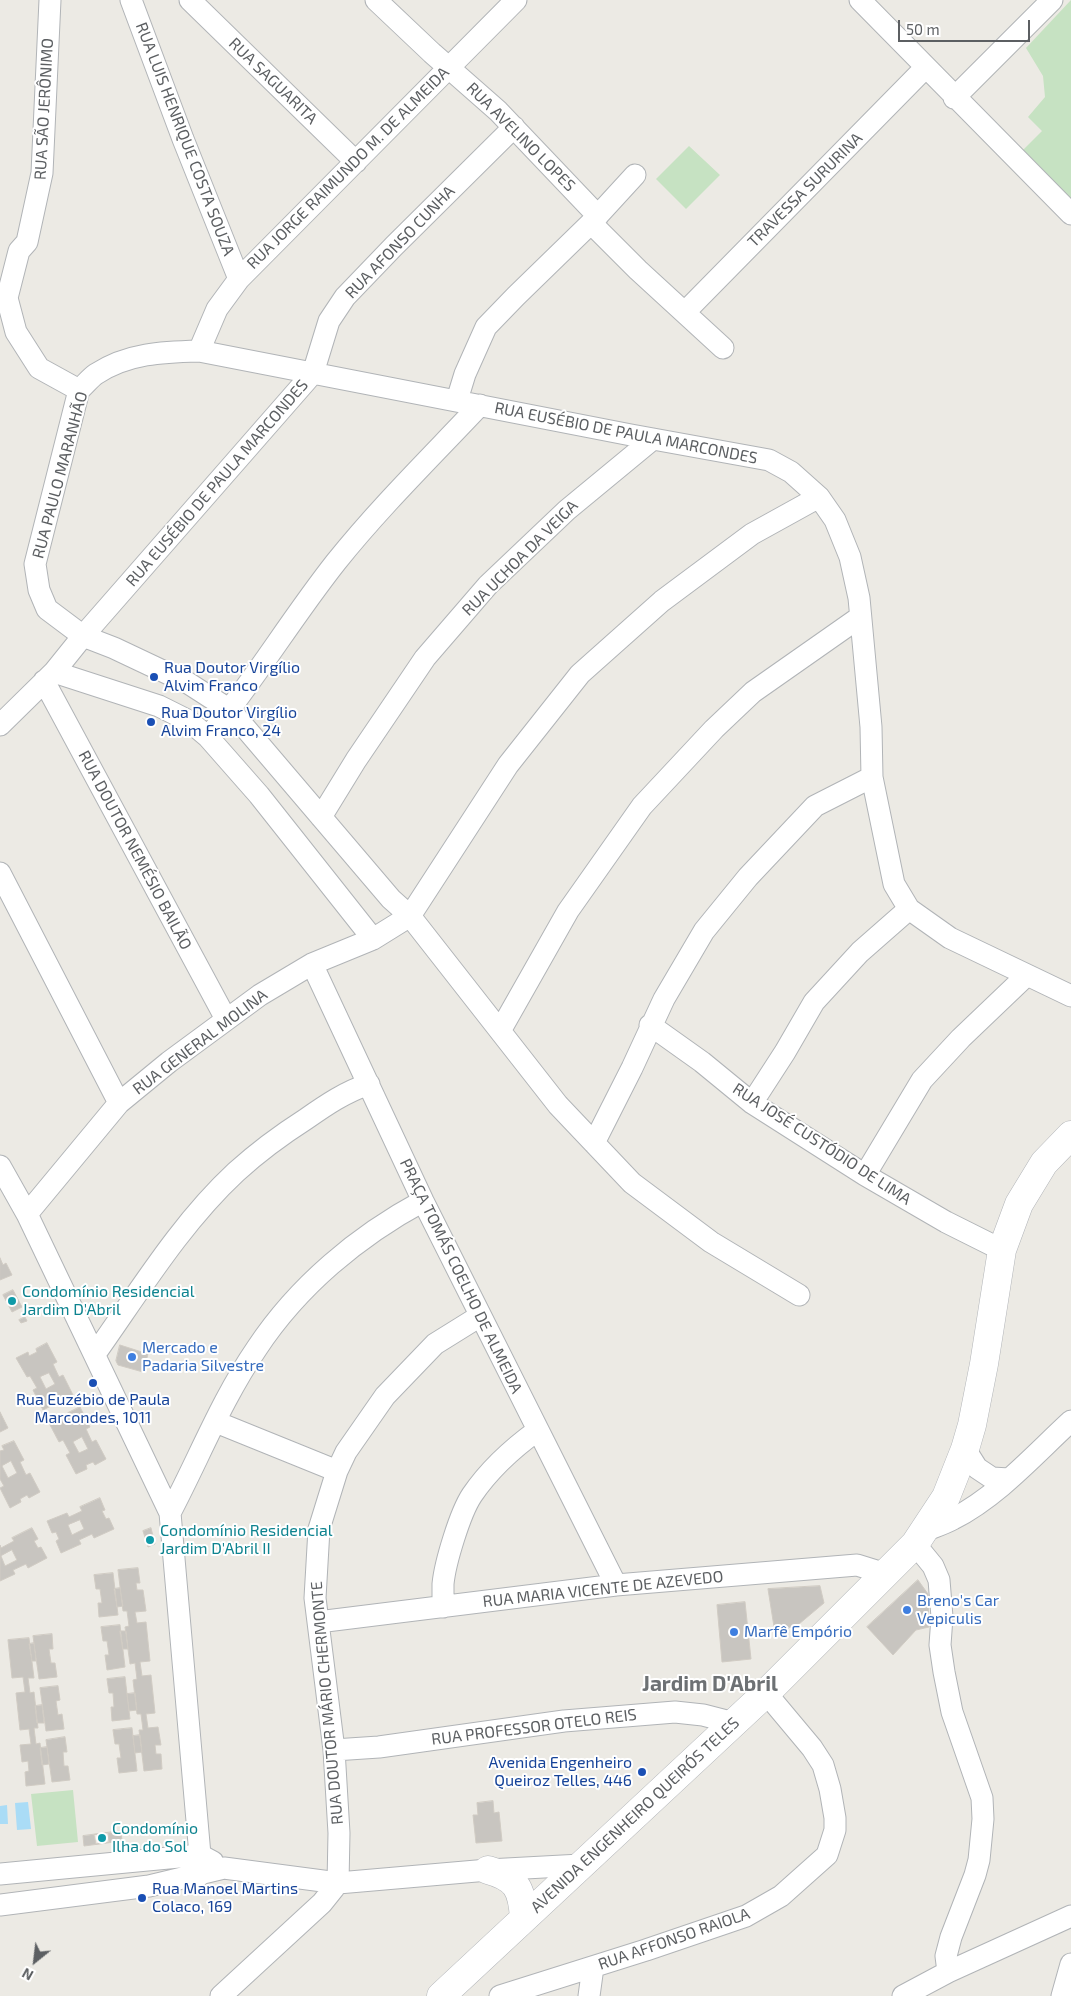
<!DOCTYPE html>
<html>
<head>
<meta charset="utf-8">
<style>
	body { margin:0 }
	#map { position:relative; width:1071px; height:1996px; overflow:hidden; background:#eceae4; font-family:"Exo 2",sans-serif }
	canvas { display:block }
	.north { position:absolute; left:10px; top:1936px; width:50px; height:50px; -webkit-text-stroke:4px #fff; paint-order:stroke; rotate:209deg; font-size:14px; font-weight:700; line-height:20px; text-align:center; color:#5c5f62 }
	.north::after { content:''; display:block; margin:auto; width:18px; height:22px; background:#5c5f62; clip-path:polygon(50% 0,100% 100%,50% 72%,0 100%) }
	.scale { position:absolute; left:898px; top:20px; width:132px; height:22px; box-sizing:border-box; border:2px solid #5c5f62; border-top:0; padding-left:6px; font-size:15px; line-height:18px; white-space:nowrap; color:#5c5f62; -webkit-text-stroke:4px #fff; paint-order:stroke }
</style>
</head>
<body>
<div id="map">
<canvas width="1071" height="1996"></canvas>
<div class="north">N</div>
<div class="scale">50 m</div>
</div>
<script>
const ctx = document.querySelector('canvas').getContext('2d');
ctx.lineJoin = 'round';
function fill(path, color) { ctx.fillStyle = color; ctx.fill(path, 'evenodd'); }
function strokePath(path, color, width, dash) { ctx.strokeStyle = color; ctx.lineWidth = width; ctx.lineCap = dash ? 'butt' : 'round'; ctx.setLineDash(dash || []); ctx.stroke(path); }
function drawText(font, color, halo, rows, align = 'center') {
  ctx.font = font + ' "Exo 2",sans-serif'; ctx.lineWidth = 4; ctx.setLineDash([]); ctx.textBaseline = 'middle'; ctx.strokeStyle = halo; ctx.fillStyle = color; for (const [text, x, y, turn = 0] of rows) {
    ctx.save(); ctx.translate(x, y); ctx.rotate((+turn || 0) * Math.PI / 180); ctx.textAlign = isNaN(turn) ? turn : align; if (halo) ctx.strokeText(text, 0, 0); ctx.fillText(text, 0, 0); ctx.restore();
  }
}
fill(new Path2D(`
	M1071 0V199L1023 150 1042 131 1028 117 1045 97 1043 76 1026 48Z
	M689 146 720 175 686 209 656 179Z
	M73 1790 78 1842 37 1846 31 1794Z`), '#c6e2c2');
fill(new Path2D(`
	M28 1802 31 1829 17 1830 15 1803Z
	M7 1805 8 1824H0V1806Z`), '#aadcf6');
const building = new Path2D(`
	M0 1258 3 1265 6 1263 12 1275 0 1280Z
	M13 1290 22 1307 12 1312 3 1295Z
	M25 1317 27 1321 21 1323 19 1320Z
	M47 1343 57 1362 53 1364 59 1377 63 1375 73 1395 62 1400 60 1397 53 1401 55 1404 43 1410 33 1390 37 1388 30 1376 27 1377 16 1358 28 1352 29 1356 37 1352 36 1349Z
	M120 1345 148 1354 143 1372 118 1365 116 1361Z
	M49 1373 55 1384 46 1389 40 1377Z
	M80 1407 90 1427 86 1429 92 1442 96 1440 106 1459 95 1465 93 1462 86 1465 87 1469 76 1474 66 1455 70 1453 63 1440 59 1442 49 1423 61 1417 62 1420 70 1416 68 1413Z
	M0 1412 8 1428 0 1432Z
	M82 1437 88 1449 79 1453 73 1442Z
	M14 1441 24 1460 20 1462 26 1475 30 1473 40 1492 29 1498 27 1495 20 1499 21 1502 10 1508 0 1488 4 1486 0 1479V1451L4 1450 2 1446Z
	M11 1461 17 1473 8 1478 2 1466Z
	M100 1498 105 1510 102 1511 106 1519 109 1518 114 1529 94 1538 92 1534 79 1540 81 1544 61 1553 56 1541 59 1539 56 1532 52 1533 47 1521 67 1513 69 1517 82 1511 80 1507Z
	M80 1520 84 1529 72 1535 68 1525Z
	M32 1528 38 1539 34 1541 38 1548 41 1547 47 1558 28 1568 26 1564 13 1570 15 1574 0 1581V1545L1 1548 14 1541 12 1538Z
	M151 1528 155 1544 148 1547 143 1531Z
	M12 1550 17 1560 5 1566 1 1556Z
	M138 1568 140 1583H136L137 1590H143L146 1611 135 1612 137 1623 146 1622 150 1661 140 1662 142 1676 151 1675 155 1713 146 1714 148 1728 158 1727 161 1745H155L156 1754H161L162 1769 144 1771 139 1730H143L141 1714H137L133 1680 137 1679 135 1663 130 1664 125 1627 129 1626 127 1611H123L118 1570Z
	M113 1573 118 1615 99 1617 98 1603H102L100 1589H96L94 1575Z
	M918 1580 928 1594 929 1627 916 1630 893 1655 867 1627Z
	M820 1586 824 1603 799 1624 775 1633 768 1589Z
	M120 1588 123 1606 117 1607 114 1589Z
	M745 1602 751 1659 722 1662 717 1605Z
	M120 1625 125 1667 107 1670 105 1655H109L107 1641H103L101 1627Z
	M120 1631H126L128 1649H123Z
	M52 1634 53 1649H49L51 1663H55L57 1677 39 1679 33 1636Z
	M29 1638 34 1678H28L30 1693 34 1692 38 1728H34L36 1744 40 1743 45 1784 26 1786 25 1772 29 1771 28 1761 22 1762 20 1745 31 1744 29 1729 20 1730 16 1693 25 1692 23 1677 12 1678 8 1640Z
	M34 1643 36 1661H32L29 1644Z
	M125 1677 130 1719 112 1721 111 1707H114L113 1693H109L107 1679Z
	M58 1686 60 1700 56 1701 58 1715 62 1714 64 1729 46 1731 40 1688Z
	M135 1693 137 1710 129 1711 127 1694Z
	M42 1705 44 1723H37L35 1706Z
	M132 1728 137 1771 119 1773 117 1758H121L119 1744H115L113 1730Z
	M140 1735 142 1752 135 1753 133 1736Z
	M65 1737 67 1752H63L64 1766H68L70 1780 52 1782 46 1740Z
	M47 1747 49 1764 42 1765 40 1748Z
	M493 1801 494 1813 499 1812 502 1841 476 1843 473 1815H478L477 1803Z
	M121 1831 122 1841 84 1846 83 1836Z
	M108 1833 109 1842 96 1844 94 1835Z`);
fill(building, '#c8c5c0');
strokePath(building, '#d0cbc3', 1);
const minor = new Path2D(`
	M50 0 42 173 27 242 19 251 7 298 16 332 39 368 79 390
	M131 0 183 139 239 279
	M190 0 356 162
	M376 0 432 53 498 111 598 216
	M860 0 1071 214
	M954 98 1052 0
	M591 223 638 270 723 348
	M685 312 925 68
	M199 351 217 309 239 279 516 0
	M457 400 465 374 486 327 516 296 591 223 635 175
	M54 672 159 706 189 721 208 737 259 795 373 939
	M44 681 226 1019
	M0 725 54 672 83 636 313 373 329 321 345 297 394 246 514 127
	M208 737C254 681 291 619 336 562 380 507 432 456 480 405
	M321 817 356 760 425 658 488 585 567 510 653 439
	M0 873 119 1103
	M312 964 423 1201 616 1585
	M650 1025 702 1062 752 1103 865 1175 946 1222 1002 1250
	M500 1031 568 911 642 806 714 729 753 692 860 617
	M752 1103 785 1052 814 1002 860 952 909 909
	M594 1143 632 1068 664 999 704 931 748 877 815 806 872 777
	M0 1166 27 1214 170 1513 200 1855V1875
	M865 1175 922 1080 961 1038 1027 975
	M27 1214 119 1103 169 1062 260 995 312 964 373 939 410 916 508 765 580 674 662 601 752 534 819 497
	M799 1295 711 1242 632 1183 558 1105 410 916 391 899 230 710 188 683 114 648 83 636 47 609 39 590 35 564 79 390C85 385 90 378 96 374 128 353 163 352 199 351L631 435 769 460 791 472 819 497 835 520 850 557 859 598 871 727 872 777 894 884 909 909 950 938 1071 996
	M95 1354C139 1292 180 1224 236 1172 258 1152 281 1135 306 1119 326 1105 345 1092 369 1084
	M216 1422 337 1471
	M965 1449 977 1468 992 1478 1009 1479
	M170 1513C199 1458 222 1399 257 1348 298 1286 358 1236 423 1201
	M924 1531C934 1527 944 1524 953 1519 998 1496 1034 1455 1071 1421
	M915 1544 933 1566 939 1580 942 1617 940 1645 944 1672 952 1712 982 1798 983 1819 979 1860 975 1875 951 1937 946 1956 948 1972
	M443 1607C443 1599 443 1591 443 1584 445 1563 460 1513 472 1495 489 1470 513 1448 538 1430
	M318 1622 616 1585 857 1565 886 1574
	M334 1750 379 1747 564 1721 675 1712 703 1715 734 1723
	M0 1874 200 1855 213 1862
	M0 1905 149 1886 224 1868 338 1883 488 1870 581 1865
	M221 1996 322 1903 338 1883 339 1833 334 1750 315 1598 319 1529 337 1471 346 1452 385 1396 435 1344 480 1316
	M500 1996 646 1950 746 1916 781 1896 827 1855 835 1830V1818L830 1789 823 1765 812 1748 766 1693
	M589 1996 593 1967
	M903 1996 948 1972 1071 1916
	M1062 1996 1071 1964`);
const secondary = new Path2D(`
	M488 1870C517 1878 522 1889 524 1918
	M441 1996 766 1693 915 1544 946 1497 965 1449 972 1425 984 1364 1002 1250 1019 1204 1044 1163 1071 1135`);
strokePath(minor, '#b1b4b7', 23);
strokePath(secondary, '#b0b3b7', 29);
strokePath(minor, '#fff', 21);
strokePath(secondary, '#fff', 28);
for (const [x, y, r, color] of [
	[154,677,5,"#1a4fb4"],
	[151,722,5,"#1a4fb4"],
	[12,1301,5,"#0f9aa8"],
	[132,1357,5,"#3f7fe0"],
	[93,1383,5,"#1a4fb4"],
	[150,1540,5,"#0f9aa8"],
	[907,1610,5,"#3f7fe0"],
	[734,1632,5,"#3f7fe0"],
	[642,1772,5,"#1a4fb4"],
	[102,1838,5,"#0f9aa8"],
	[142,1898,5,"#1a4fb4"]
]) { const dot = new Path2D(); dot.arc(x, y, r, 0, 2 * Math.PI); ctx.fillStyle = color; ctx.fill(dot); strokePath(dot, '#fff', 2); }
drawText('16px', '#5c5f62', '#fff', [
	["RUA SAGUARITA",273,81,44],
	["RUA SÃO JERÔNIMO",44,109,-87],
	["RUA AVELINO LOPES",521,137,45],
	["RUA LUIS HENRIQUE COSTA SOUZA",185,139,69],
	["RUA JORGE RAIMUNDO M. DE ALMEIDA",348,168,-45],
	["TRAVESSA SURURINA",805,190,-45],
	["RUA AFONSO CUNHA",400,242,-46],
	["RUA EUSÉBIO DE PAULA MARCONDES",626,433,11],
	["RUA PAULO MARANHÃO",60,475,-75],
	["RUA EUSÉBIO DE PAULA MARCONDES",217,483,-49],
	["RUA UCHOA DA VEIGA",520,558,-45],
	["RUA DOUTOR NEMÉSIO BAILÃO",135,850,62],
	["RUA GENERAL MOLINA",200,1042,-37],
	["RUA JOSÉ CUSTÓDIO DE LIMA",822,1144,33],
	["PRAÇA TOMÁS COELHO DE ALMEIDA",461,1276,64],
	["RUA MARIA VICENTE DE AZEVEDO",603,1589,-6],
	["RUA DOUTOR MÁRIO CHERMONTE",327,1703,-95],
	["RUA PROFESSOR OTELO REIS",534,1727,-7],
	["AVENIDA ENGENHEIRO QUEIRÓS TELES",635,1815,-43],
	["RUA AFFONSO RAIOLA",674,1939,-19]
]);
drawText('16px', '#164399', '#fff', [
	["Rua Doutor Virgílio",164,668],
	["Alvim Franco",164,686],
	["Rua Doutor Virgílio",161,713],
	["Alvim Franco, 24",161,731],
	["Rua Euzébio de Paula",93,1400,"center"],
	["Marcondes, 1011",93,1418,"center"],
	["Avenida Engenheiro",632,1763,"right"],
	["Queiroz Telles, 446",632,1781,"right"],
	["Rua Manoel Martins",152,1889],
	["Colaco, 169",152,1907]
], 'left');
drawText('16px', '#0d838f', '#fff', [
	["Condomínio Residencial",22,1292],
	["Jardim D'Abril",22,1310],
	["Condomínio Residencial",160,1531],
	["Jardim D'Abril II",160,1549],
	["Condomínio",112,1829],
	["Ilha do Sol",112,1847]
], 'left');
drawText('16px', '#366cbe', '#fff', [
	["Mercado e",142,1348],
	["Padaria Silvestre",142,1366],
	["Breno's Car",917,1601],
	["Vepiculis",917,1619],
	["Marfê Empório",744,1632]
], 'left');
drawText('bold 21px', '#6d7174', '#fff', [
	["Jardim D'Abril",710,1684]
]);
</script>
</body>
</html>
